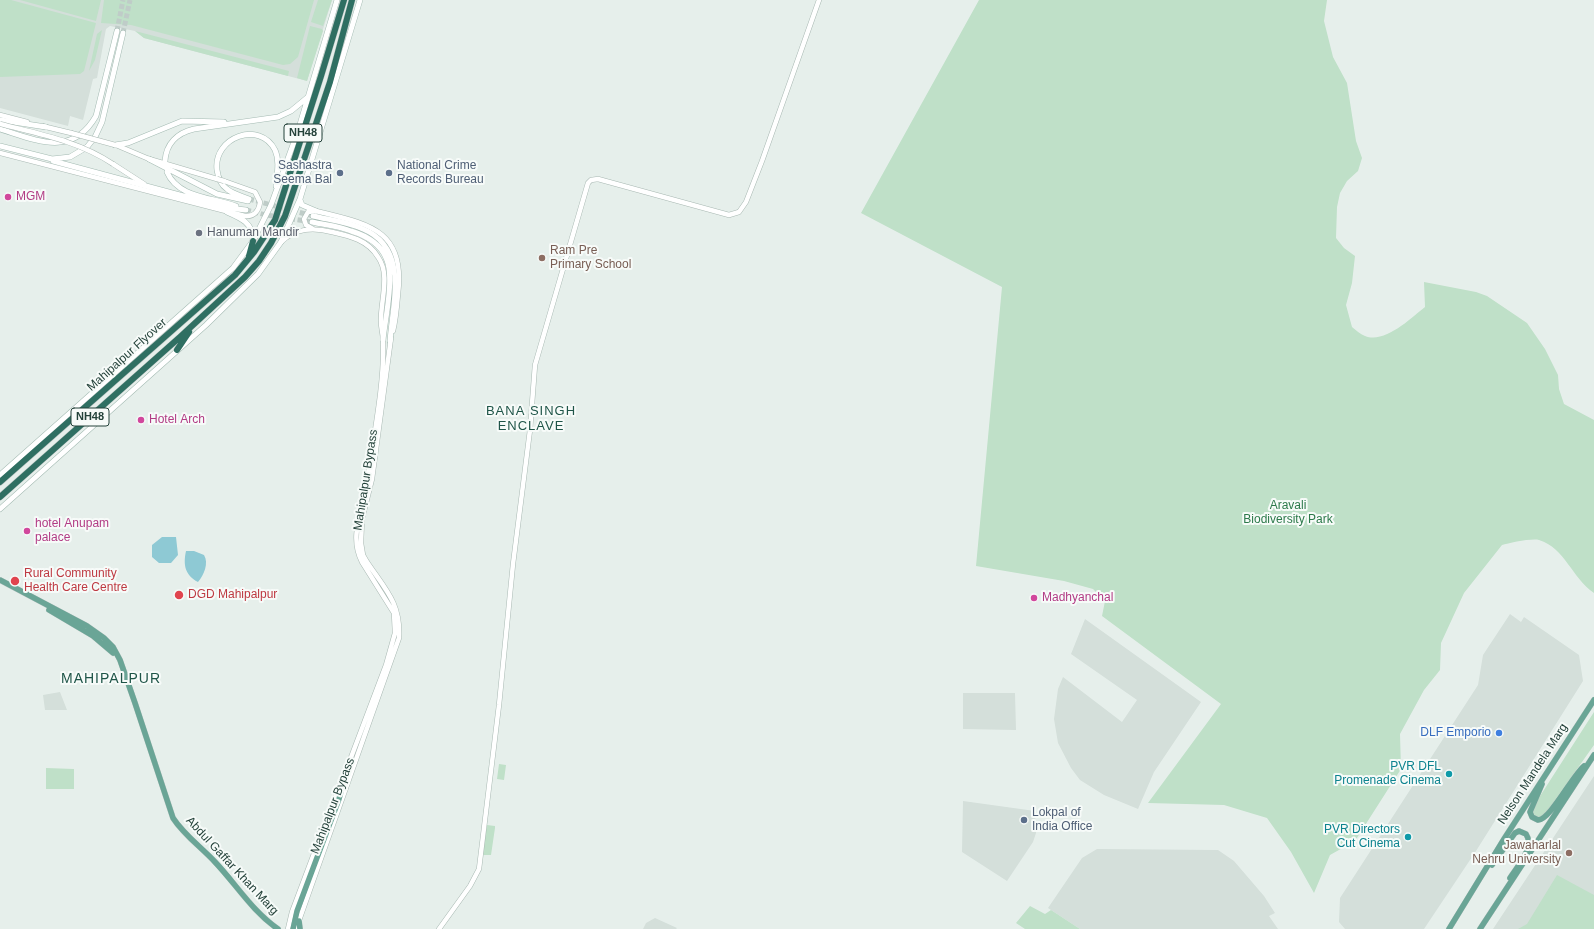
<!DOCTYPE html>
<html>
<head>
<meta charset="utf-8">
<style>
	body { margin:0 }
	canvas { display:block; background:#e6efeb }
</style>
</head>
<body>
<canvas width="1594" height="929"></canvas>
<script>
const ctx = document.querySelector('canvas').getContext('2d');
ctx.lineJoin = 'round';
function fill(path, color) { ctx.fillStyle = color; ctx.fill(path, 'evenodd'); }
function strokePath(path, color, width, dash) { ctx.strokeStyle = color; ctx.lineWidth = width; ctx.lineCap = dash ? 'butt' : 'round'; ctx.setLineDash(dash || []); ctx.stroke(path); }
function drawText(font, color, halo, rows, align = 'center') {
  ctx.font = font + ' Arial,sans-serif'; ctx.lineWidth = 4; ctx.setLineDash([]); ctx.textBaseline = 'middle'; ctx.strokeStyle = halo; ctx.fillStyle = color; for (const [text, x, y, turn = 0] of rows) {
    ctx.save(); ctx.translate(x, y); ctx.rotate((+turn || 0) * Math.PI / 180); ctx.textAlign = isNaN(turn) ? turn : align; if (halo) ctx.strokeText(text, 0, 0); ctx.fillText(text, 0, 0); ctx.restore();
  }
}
fill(new Path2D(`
	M0 0H332L307 81 144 38 135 31 110 26 106 29 97 78 93 79 83 120 70 116 68 126 0 108Z
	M1510 614 1521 622 1524 617 1579 655 1583 681 1476 851 1424 929H1345L1339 922 1340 898 1478 685 1483 655Z
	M1085 619 1201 702 1154 772 1138 809 1104 795 1080 780 1071 768 1058 743 1054 719 1058 689 1063 677 1122 722 1137 700 1071 654Z
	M60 692 67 710H45L43 695Z
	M963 693H1015L1016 730 963 729Z
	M1594 776V929H1493Z
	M963 801 1035 811 1036 833 1033 842 1007 881 962 852Z
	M1097 849 1218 850 1234 861 1264 896 1275 913 1269 916 1278 929H1080L1048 908 1082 858Z
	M655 918 677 928 676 929H643L646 923Z`), '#d4dfda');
fill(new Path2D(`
	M0 0H11L96 23 84 71 80 74 0 77Z
	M20 0H101L96 21Z
	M104 0H314L298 57 290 64 283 65 131 25 101 23Z
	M318 0H332L323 26 311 22Z
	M979 0H1327L1324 21 1333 57 1347 83 1356 141 1362 158 1358 171 1347 181 1340 193 1337 207 1336 238 1344 248 1355 256 1352 283 1346 305 1352 327C1356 330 1360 334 1365 336 1385 344 1411 318 1425 307L1424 282 1476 292 1487 296 1527 323 1545 349 1558 375 1559 389 1564 404 1594 420V593C1572 578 1565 548 1539 540 1532 538 1509 543 1502 545L1464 593 1441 643 1440 670 1424 690 1400 734 1401 769 1355 841 1330 855 1314 893 1291 852 1267 818 1224 805 1148 803 1221 704 1102 616 1105 601 1093 589 1064 581 976 566 1002 287 861 213Z
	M310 26 322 29 323 31 307 81 297 78Z
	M102 30 95 60 89 71 97 34Z
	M135 31 289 71 288 76 144 38Z
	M1594 712V745L1546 813 1540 818 1533 815V807Z
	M499 764 506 765 504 780 497 779Z
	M46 768 74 769V789H46Z
	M487 825 495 826V828L491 855H484L482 853Z
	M1557 875 1594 895V929H1518L1527 924Z
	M1030 906 1045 914 1051 910 1080 929H1025L1016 923Z`), '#bfe0c8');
fill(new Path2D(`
	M162 537H176L178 555 171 563H159L152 557V545Z
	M186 551H194L204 555C209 563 204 575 198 582 185 575 183 565 186 551Z`), '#8ec9d4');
strokePath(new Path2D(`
	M117 31 123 0
	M123 33 130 0
	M249 199 313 216
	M246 210 266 215 312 222`), '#bfccc8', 5, [5, 2.5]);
const tertiary = new Path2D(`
	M0 115 27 122
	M42 126 71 133
	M116 145 149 159 217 179
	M0 153 245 216C254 217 259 211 260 202L255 192 224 181
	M113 164 144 184
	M313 229 306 225 304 219 308 212 316 211C368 224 406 229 398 294 397 306 396 319 393 331
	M281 242C296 228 313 227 332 232 350 236 368 240 378 257 391 275 380 302 381 322 381 328 383 334 383 340 385 383 373 439 367 482 364 509 348 535 362 562L394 613 395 633 386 665 347 768
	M288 929 292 912 341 782
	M296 929 399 638C401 603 385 589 367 562L363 555 361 543 362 519 372 479 391 338
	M439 929 470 886 479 869 499 705 513 564 530 430 535 365 588 183 591 180 598 179 729 215 739 212 746 202 762 161 819 0`);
const secondary = new Path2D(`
	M0 120 46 127
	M0 129C36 140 72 158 96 116L117 31
	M115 145 128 143 182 121 224 122
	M0 146 52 159 70 157 87 147 95 137 102 122 123 33
	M149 159 217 194 248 201
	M53 161 228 208 246 210
	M165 161C166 144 177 133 194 129L278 117 291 111 308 97
	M167 172C178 198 212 197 236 206
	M249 199C242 196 233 194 227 189 221 185 218 177 217 170 213 137 260 120 275 150 280 161 277 174 276 186
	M300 200 302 205 316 211
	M227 212C241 218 253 223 253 240
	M313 216C330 220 348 222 363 229 409 248 393 302 390 341
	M312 222C325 225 338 226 351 231 364 235 380 243 386 258 395 277 385 319 383 340
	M0 475 233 268 253 241 271 205 298 131 337 0
	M0 509 206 325 258 274 281 242 300 199 360 0`);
const primary = new Path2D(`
	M0 580 87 626 104 638 113 647 120 660 135 703 173 818C184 835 201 847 215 862 236 884 252 911 278 929
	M49 610 93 636 113 653
	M1542 784 1530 812 1532 817 1538 820C1550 820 1572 776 1584 766
	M1492 865 1515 833 1519 831 1526 834C1535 847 1517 867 1510 878
	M299 921 300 929
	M293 929 297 911 339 799 348 766
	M1449 929 1504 839 1594 700
	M1480 929 1594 755`);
const motorway = new Path2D(`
	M249 256 253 241
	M177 350 189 332
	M0 482 235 275 254 252 275 220 321 76 344 0
	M0 497 180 337 245 277 259 261 271 243 285 216 330 82 352 0`);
strokePath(tertiary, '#a8b8b2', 5.5);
strokePath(secondary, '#a4bbb3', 6);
strokePath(primary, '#c2cac8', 6);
strokePath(motorway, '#c2cac8', 7);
strokePath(tertiary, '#fff', 4.5);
strokePath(secondary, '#fff', 5);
strokePath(primary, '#6aa596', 5.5);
strokePath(motorway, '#2f6f62', 6);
const tertiaryBridge = new Path2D(`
	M0 124C39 134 79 141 113 164
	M71 133 115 145
	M217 179 224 181`);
strokePath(tertiaryBridge, '#a8b8b2', 5.5, []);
strokePath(tertiaryBridge, '#fff', 4.5);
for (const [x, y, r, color] of [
	[340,173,4,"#5c6f8a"],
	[389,173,4,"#5c6f8a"],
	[8,197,4,"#d1479c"],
	[199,233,4,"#6b7280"],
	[542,258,4,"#8d6e63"],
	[141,420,4,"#d1479c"],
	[27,531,4,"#d1479c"],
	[15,581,5,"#e0444e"],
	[179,595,5,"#e0444e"],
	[1034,598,4,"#d1479c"],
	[1499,733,4,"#3f7fe0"],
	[1449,774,4,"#0f9aa8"],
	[1024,820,4,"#5c6f8a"],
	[1408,837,4,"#0f9aa8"],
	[1569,853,4,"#8d6e63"]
]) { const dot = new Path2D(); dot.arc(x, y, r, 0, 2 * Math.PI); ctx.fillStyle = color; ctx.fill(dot); strokePath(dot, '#f7fbf9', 1.5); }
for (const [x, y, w] of [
	[303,133,38],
	[90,417,38]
]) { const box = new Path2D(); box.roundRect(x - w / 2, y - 9, w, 18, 3); ctx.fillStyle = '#f7fbf9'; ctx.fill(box); strokePath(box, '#24423a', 1); }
drawText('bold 11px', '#24423a', null, [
	["NH48",303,133],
	["NH48",90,417]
]);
drawText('12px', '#4e5e75', '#f7fbf9', [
	["Sashastra",332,166,"right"],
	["Seema Bal",332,180,"right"],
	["National Crime",397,166],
	["Records Bureau",397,180],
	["Lokpal of",1032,813],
	["India Office",1032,827]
], 'left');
drawText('12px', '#b23c85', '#f7fbf9', [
	["MGM",16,197],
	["Hotel Arch",149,420],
	["hotel Anupam",35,524],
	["palace",35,538],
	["Madhyanchal",1042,598]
], 'left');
drawText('12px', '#5b616d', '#f7fbf9', [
	["Hanuman Mandir",207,233]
], 'left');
drawText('12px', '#785e54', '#f7fbf9', [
	["Ram Pre",550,251],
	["Primary School",550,265],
	["Jawaharlal",1561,846,"right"],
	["Nehru University",1561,860,"right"]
], 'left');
drawText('12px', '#24423a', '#f7fbf9', [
	["Mahipalpur Flyover",127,355,-42],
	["Mahipalpur Bypass",366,480,-81],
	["Nelson Mandela Marg",1533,774,-57],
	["Mahipalpur Bypass",333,806,-69],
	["Abdul Gaffar Khan Marg",232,866,47]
]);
drawText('12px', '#2d7a4b', '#f7fbf9', [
	["Aravali",1288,506],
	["Biodiversity Park",1288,520]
]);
drawText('12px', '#be3a42', '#f7fbf9', [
	["Rural Community",24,574],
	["Health Care Centre",24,588],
	["DGD Mahipalpur",188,595]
], 'left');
drawText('12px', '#366cbe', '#f7fbf9', [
	["DLF Emporio",1491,733]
], 'right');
drawText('12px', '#0d838f', '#f7fbf9', [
	["PVR DFL",1441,767],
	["Promenade Cinema",1441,781],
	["PVR Directors",1400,830],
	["Cut Cinema",1400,844]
], 'right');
ctx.letterSpacing = '1px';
drawText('13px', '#1f5548', '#f7fbf9', [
	["BANA SINGH",531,411],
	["ENCLAVE",531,426]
]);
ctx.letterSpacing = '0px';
ctx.letterSpacing = '1px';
drawText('14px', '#1f5548', '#f7fbf9', [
	["MAHIPALPUR",111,679]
]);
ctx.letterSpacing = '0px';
</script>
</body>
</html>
